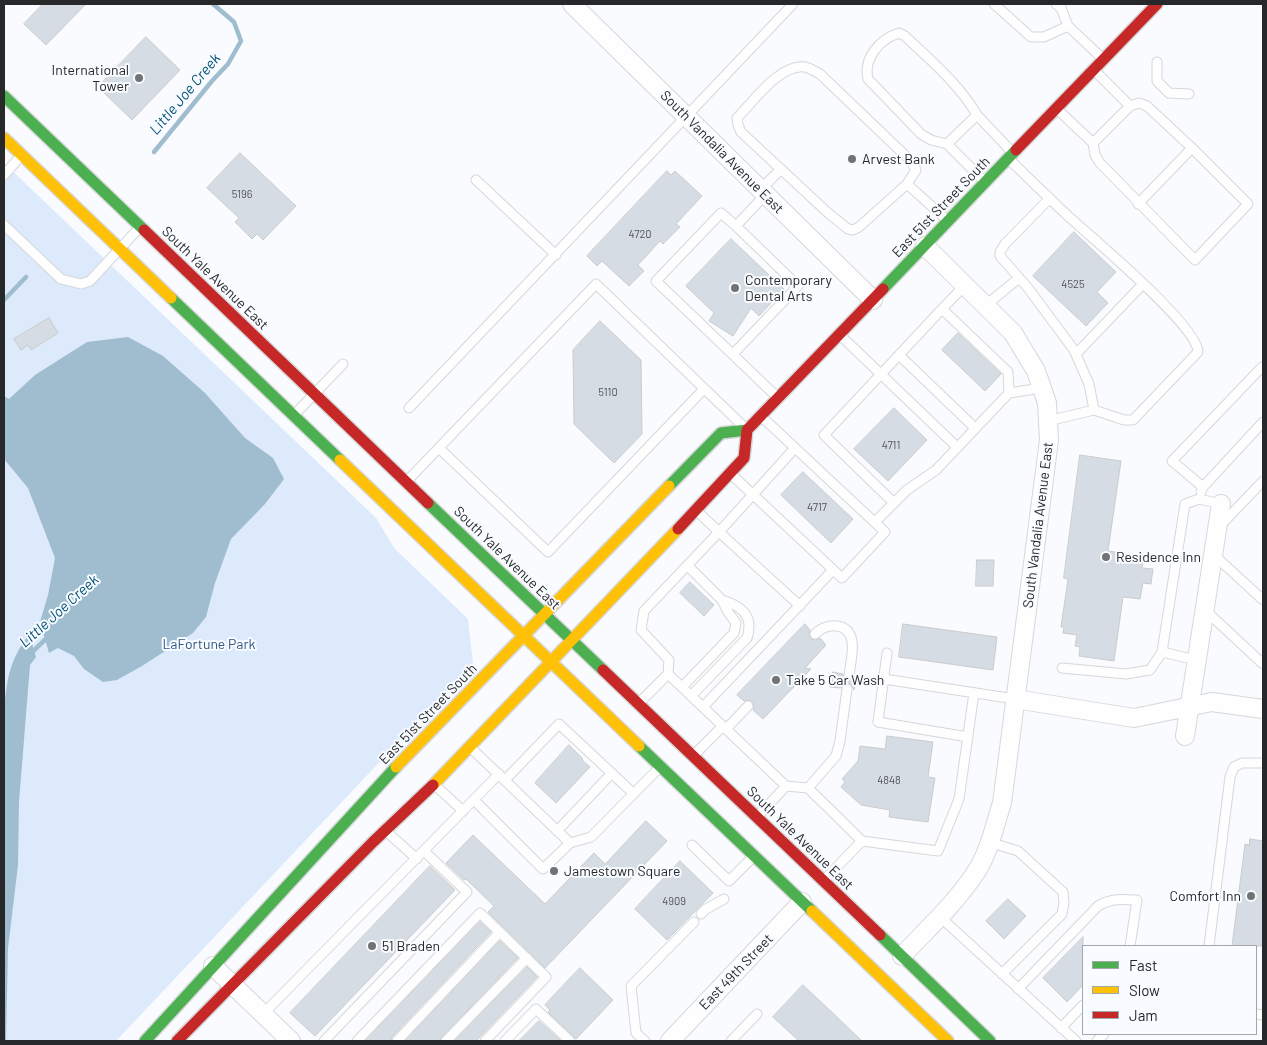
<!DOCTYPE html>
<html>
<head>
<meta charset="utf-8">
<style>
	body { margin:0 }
	#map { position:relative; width:1267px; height:1045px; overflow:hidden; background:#f9fbfe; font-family:Barlow,sans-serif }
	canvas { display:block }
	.frame { position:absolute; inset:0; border:5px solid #272829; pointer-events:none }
	.legend { position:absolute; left:1082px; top:945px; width:175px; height:90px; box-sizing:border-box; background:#f8fbff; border:1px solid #a4a7a9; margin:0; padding:6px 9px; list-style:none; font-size:15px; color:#272829 }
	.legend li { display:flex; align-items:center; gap:10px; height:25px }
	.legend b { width:25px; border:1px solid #a4a7a9 }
</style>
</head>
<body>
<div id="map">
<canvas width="1267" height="1045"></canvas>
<div class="frame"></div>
<ul class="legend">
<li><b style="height:6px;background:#4caf50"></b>Fast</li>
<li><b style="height:6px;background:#ffc107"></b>Slow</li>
<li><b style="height:6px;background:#c62828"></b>Jam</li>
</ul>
</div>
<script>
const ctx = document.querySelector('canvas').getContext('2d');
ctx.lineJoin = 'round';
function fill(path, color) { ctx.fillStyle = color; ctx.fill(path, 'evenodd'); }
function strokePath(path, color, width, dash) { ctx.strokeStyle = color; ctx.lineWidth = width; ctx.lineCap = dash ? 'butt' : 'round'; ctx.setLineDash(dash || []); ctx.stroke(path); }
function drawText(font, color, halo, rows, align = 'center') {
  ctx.font = font + ' Barlow,sans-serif'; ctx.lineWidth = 4; ctx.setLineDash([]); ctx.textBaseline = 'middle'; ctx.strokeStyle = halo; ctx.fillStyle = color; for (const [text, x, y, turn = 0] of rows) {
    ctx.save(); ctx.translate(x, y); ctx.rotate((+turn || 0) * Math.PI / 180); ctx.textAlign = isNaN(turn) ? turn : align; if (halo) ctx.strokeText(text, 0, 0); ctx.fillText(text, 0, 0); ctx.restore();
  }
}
fill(new Path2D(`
	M4 163 376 518 395 549 468 619 473 663 116 1041H4Z`), '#dceafb');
fill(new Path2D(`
	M128 337 163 356 205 393 245 438 273 458 284 479 265 504 231 539 215 583 206 617 193 633 142 666 117 680 103 682 84 669 74 656 58 648 49 653 40 622 48 595 55 558 28 488 4 459V396L9 399 35 375 87 342Z
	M28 636 30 637 36 657 30 665 19 802 18 865 8 948 6 1041H4V710C7 680 9 661 28 636Z`), '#9fbdcf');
strokePath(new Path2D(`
	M154 152 212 81 228 64 241 41 234 22 213 4
	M4 300 26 277
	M30 654 48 637`), '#9fbdcf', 4.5);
const building = new Path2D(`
	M43 4H86L46 45 24 24Z
	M146 37 180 70 132 120 98 87Z
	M240 153 296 206 263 240 257 234 252 239 235 222 239 218 207 188Z
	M667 171 671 175 675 171 702 196 676 224 680 227 663 244 660 241 638 265 644 271 629 286 602 261 597 266 587 256Z
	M1074 232 1116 272 1097 292 1108 303 1086 326 1033 276Z
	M731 239 784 289 759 316 751 308 733 336 709 321 714 313 686 286Z
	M49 318 58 333 31 350 28 345 21 350 14 339Z
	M600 321 641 360 642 434 614 463 574 424 573 350Z
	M958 333 1001 374 985 391 942 350Z
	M894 408 927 440 888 481 854 449Z
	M1080 455 1121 461 1108 551 1144 556 1142 568 1153 569 1151 584 1143 583 1140 599 1123 597 1114 661 1079 656 1080 647 1075 646 1077 635 1063 633 1064 627H1061L1068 579 1064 578Z
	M803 472 853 519 831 543 781 495Z
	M977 560H994L993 586H976Z
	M690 582 714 605 704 616 680 593Z
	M805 624 810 630 809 635 811 639 816 640 820 638 826 645 805 668 811 669 763 719 753 710 754 707 753 702 749 700 744 701 737 695Z
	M903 624 997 637 993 670 899 657Z
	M833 672 843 674 845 680 849 681 857 676 854 690 851 684 848 683H844L841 688 830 687Z
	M887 736 933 742 928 777 935 778 928 822 889 817 890 810 861 805 841 787 845 782 842 779 858 761 860 746 885 749Z
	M569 745 583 759 582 760 590 767 556 803 535 783Z
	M646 821 667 841 545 968 488 912 494 906 466 879 464 880 446 863 473 835 545 904 594 853 605 864Z
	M1250 839 1263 841V946H1232L1245 844 1249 845Z
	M680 861 713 893 667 940 635 909Z
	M430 866 455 890 315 1036 290 1013Z
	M1008 899 1026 916 1004 939 986 921Z
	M480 922 491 932 392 1037 391 1041H365Z
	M1083 937V985L1067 1002 1043 978Z
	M500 941 518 958 442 1037 440 1041H405Z
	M527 967 537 977 476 1041H454Z
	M580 968 613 1000 576 1039 548 1012 550 1010 545 1005Z
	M803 985 837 1017 862 1041H799L773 1017Z
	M539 1021 561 1041H519Z`);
fill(building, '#d5dce4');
strokePath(building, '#cacbcd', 1);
const lane = new Path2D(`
	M994 4 1031 37H1044L1068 26
	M1056 4 1061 8 1068 26 1103 59
	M1157 62V81L1169 93 1189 94
	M1058 110 1093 143 1130 106 1094 70
	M977 115C959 84 931 61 905 36L899 33C880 39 863 58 868 79L921 134 931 140 947 144 985 182
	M1093 143 1095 155 1100 163 1195 260 1248 204 1192 148 1147 106 1139 103 1130 106
	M947 144 977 115 1013 153
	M1010 160C1029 179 1048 197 1068 216 1091 237 1198 326 1198 352L1133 420H1124L1094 410 1089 384 1074 350 1028 288 1000 256V252L1005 244 1050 198
	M4 175 20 157
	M476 180 556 255
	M907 184 859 227 853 230 848 229 827 212 741 132 738 125 737 118C754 101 779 64 805 67 810 68 816 72 820 74L910 160 916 170 907 184 948 221
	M760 190 781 169
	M765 195 736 226 721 213 656 281 777 397
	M1138 204 1192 148
	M4 225 61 279 81 284 90 281 139 228
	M965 285 942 309 1008 372 1009 393
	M985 306 1019 278
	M840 335 957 447
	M733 354 798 286 736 226
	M1076 354 1143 284
	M899 355 975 428
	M409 408 793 4
	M296 413 343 364
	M1048 421 1094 410
	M439 448 548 552 704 389
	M795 448 719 532 800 606
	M732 475 842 578 885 532 762 417
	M408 480 596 284 743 426
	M1203 487 1172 461 1262 367 1263 368
	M1201 492 1203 487 1263 422
	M894 503 824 435 942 309
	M698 512 719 532 644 611 641 630 669 660 668 674 786 786 808 788 862 841 938 851 959 799 974 693
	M875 522 907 490 936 470 1009 393 1042 388
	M1220 526 1263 481
	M1214 555 1263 600
	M1205 610 1263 664
	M815 634C821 628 828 625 837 626 860 629 851 659 849 675
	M887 653 878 722 968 737
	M1196 660 1162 652 1185 504 1199 499 1221 504
	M1062 668 1126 674 1150 670 1162 652
	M884 679 1015 699
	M682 687 734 633 736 623 728 612 722 600 688 566
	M691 696 747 638C754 616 742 606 722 600
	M640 702 668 674
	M703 707 833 570
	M726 729 748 706
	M471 748 570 843
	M695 754 723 726
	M505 780 559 724 634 794
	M436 786 463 811
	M808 788 836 756 840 741 847 689
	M474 800 543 869 570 843 591 837 658 769
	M759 815 786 786
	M558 830 612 773
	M387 832 417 859
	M989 842 1018 851 1063 892 1064 903 1062 914 1002 974
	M692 845 729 881 752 858
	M826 878 862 841
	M701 914 706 909 724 899
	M939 916 1076 1041
	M1209 946 1230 777 1234 767 1242 763H1263
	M1018 989 1098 906C1111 898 1122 899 1137 900L1130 946
	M263 1014 499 774
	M1256 1014 1263 1015
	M1061 1028 1083 1005
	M324 1041 467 892 424 851
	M357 1041 480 913 546 977 485 1041
	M397 1041 500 932
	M446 1041 527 958
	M505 1041 536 1009 570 1041
	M645 1041 636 1033 631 986 694 922
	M731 1041 757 1014
	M1097 1041 1104 1034`);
const street = new Path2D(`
	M572 4 873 300
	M1015 699 1134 718 1212 702 1263 709
	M1185 736 1221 504
	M902 956C926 930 954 905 974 875 989 854 994 827 1002 803L1049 440 1047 403 1042 388 1036 371 1013 333 925 246
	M213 966 291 1041
	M670 1041 802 902`);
const fast = new Path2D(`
	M4 96 144 230
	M883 289 1016 150
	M171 298 340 460
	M669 486 721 433 747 430
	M428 503 603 670
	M639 746 812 911
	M880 935 990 1041
	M145 1041 396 767`);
const slow = new Path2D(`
	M4 138 171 298
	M340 460 639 746
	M396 767 669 486
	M433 785 678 529
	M812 911 948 1041`);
const jam = new Path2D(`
	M1016 150 1157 4
	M144 230 428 503
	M678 529 744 458 747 430 883 289
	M603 670 880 935
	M177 1041 373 842 433 785`);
strokePath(lane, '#d5d7d9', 11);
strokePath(street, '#d5d7d9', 20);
strokePath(fast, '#d5d7d9', 14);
strokePath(slow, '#d5d7d9', 14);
strokePath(jam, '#d5d7d9', 14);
strokePath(lane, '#fefeff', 9);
strokePath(street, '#fefeff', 18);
strokePath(fast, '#4caf50', 11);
strokePath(slow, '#ffc107', 11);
strokePath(jam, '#c62828', 11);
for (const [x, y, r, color] of [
	[139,78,5,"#707274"],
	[852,159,5,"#707274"],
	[735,288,5,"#707274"],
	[1106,557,5,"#707274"],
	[776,680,5,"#707274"],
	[554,871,5,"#707274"],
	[1251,896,5,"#707274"],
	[372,946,5,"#707274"]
]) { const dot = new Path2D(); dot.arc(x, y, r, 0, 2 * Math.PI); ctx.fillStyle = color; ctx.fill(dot); strokePath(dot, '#f8fbff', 2); }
drawText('11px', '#525558', null, [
	["5196",242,194],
	["4720",640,234],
	["4525",1073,284],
	["5110",608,392],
	["4711",891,445],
	["4717",817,507],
	["4848",889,780],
	["4909",674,901]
]);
drawText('14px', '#272829', '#f8fbff', [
	["International",129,70,"right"],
	["Tower",129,86,"right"],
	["Arvest Bank",862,159],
	["Contemporary",745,280],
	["Dental Arts",745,296],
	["Residence Inn",1116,557],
	["Take 5 Car Wash",786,680],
	["Jamestown Square",564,871],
	["Comfort Inn",1241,896,"right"],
	["51 Braden",382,946]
], 'left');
drawText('14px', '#272829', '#f8fbff', [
	["South Vandalia Avenue East",722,152,45],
	["East 51st Street South",941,207,-46],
	["South Yale Avenue East",215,278,44],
	["South Vandalia Avenue East",1038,525,-83],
	["South Yale Avenue East",507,558,44],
	["East 51st Street South",428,714,-46],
	["South Yale Avenue East",800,838,44],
	["East 49th Street",736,972,-46]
]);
drawText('14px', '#305784', '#f8fbff', [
	["LaFortune Park",209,644]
]);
drawText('italic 15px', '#005173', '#f8fbff', [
	["Little Joe Creek",185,94,-50],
	["Little Joe Creek",59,611,-42]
]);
</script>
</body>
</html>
